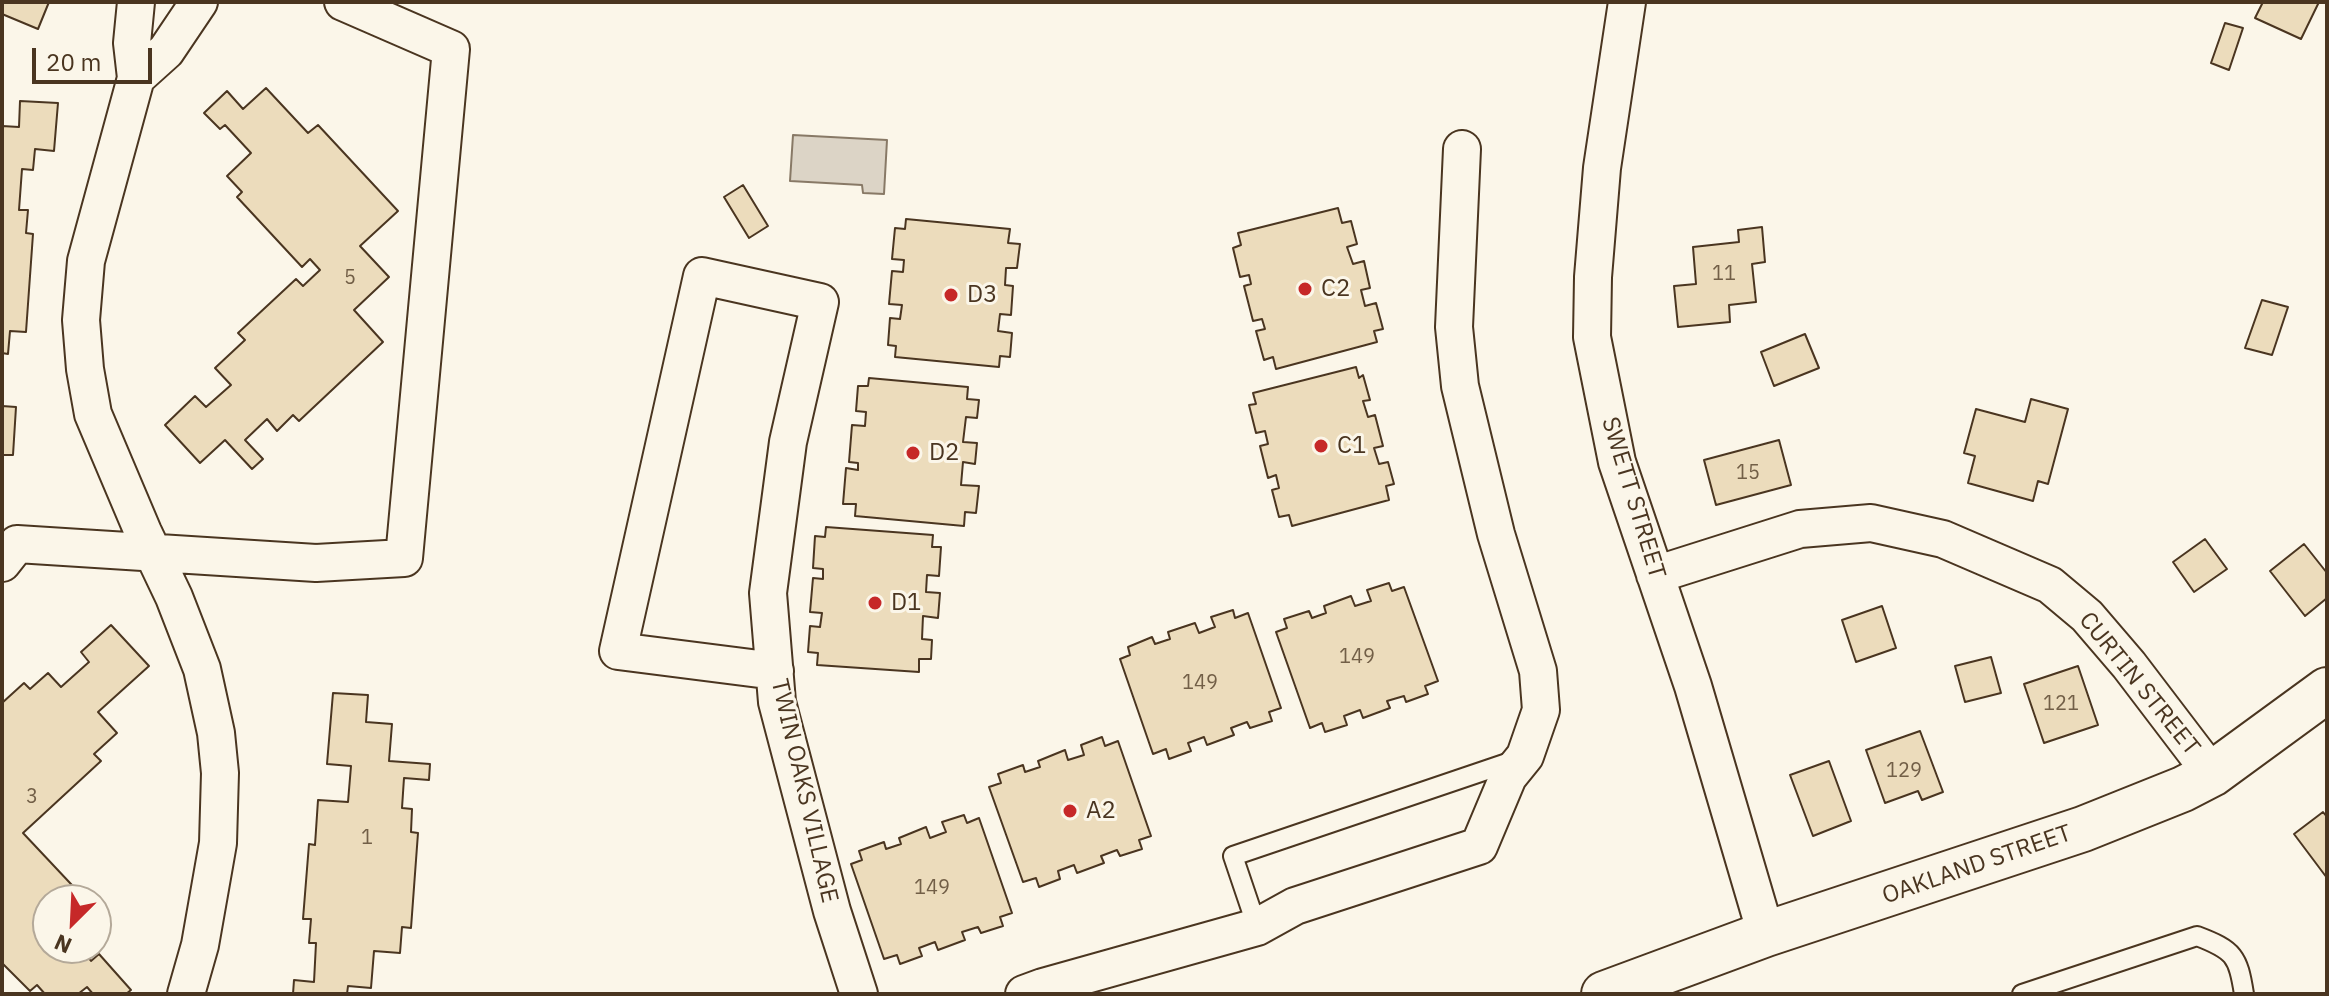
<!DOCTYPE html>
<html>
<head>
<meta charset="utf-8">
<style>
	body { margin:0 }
	#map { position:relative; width:2329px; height:996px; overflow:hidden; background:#fbf6e9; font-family:"IBM Plex Sans",sans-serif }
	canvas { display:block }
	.frame { position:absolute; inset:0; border:4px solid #4a3520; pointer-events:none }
	.north { position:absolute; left:32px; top:884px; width:80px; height:80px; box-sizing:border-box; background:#fbf6e9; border:2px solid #b4a999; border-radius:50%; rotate:204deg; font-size:22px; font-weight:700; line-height:32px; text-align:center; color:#4a3520 }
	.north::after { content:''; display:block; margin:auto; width:28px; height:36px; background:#c62828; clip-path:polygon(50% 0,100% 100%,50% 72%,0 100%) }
	.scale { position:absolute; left:32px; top:48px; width:120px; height:36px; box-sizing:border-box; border:4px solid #4a3520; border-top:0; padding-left:10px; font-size:24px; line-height:28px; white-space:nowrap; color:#4a3520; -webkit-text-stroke:6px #fbf6e9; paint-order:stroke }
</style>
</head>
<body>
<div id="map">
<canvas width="2329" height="996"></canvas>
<div class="frame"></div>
<div class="north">N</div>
<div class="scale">20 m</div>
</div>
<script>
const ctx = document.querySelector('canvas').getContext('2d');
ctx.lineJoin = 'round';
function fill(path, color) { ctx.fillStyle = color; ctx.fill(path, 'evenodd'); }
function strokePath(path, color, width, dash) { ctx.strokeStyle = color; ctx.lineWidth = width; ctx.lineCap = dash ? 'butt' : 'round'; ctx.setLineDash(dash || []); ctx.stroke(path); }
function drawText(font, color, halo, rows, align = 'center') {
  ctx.font = font + ' "IBM Plex Sans",sans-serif'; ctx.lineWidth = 6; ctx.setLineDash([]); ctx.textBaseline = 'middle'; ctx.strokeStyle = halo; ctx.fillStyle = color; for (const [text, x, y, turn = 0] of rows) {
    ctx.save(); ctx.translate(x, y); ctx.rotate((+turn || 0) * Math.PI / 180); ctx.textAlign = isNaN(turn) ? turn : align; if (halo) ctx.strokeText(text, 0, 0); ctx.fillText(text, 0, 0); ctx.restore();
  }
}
const water = new Path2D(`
	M793 135 887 140 884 194 863 193 862 185 790 181Z`);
fill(water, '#dcd4c6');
strokePath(water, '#887966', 2);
const building = new Path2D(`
	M2 2H49L38 29 2 14Z
	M2263 2H2319L2301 39 2255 18Z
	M2225 23 2243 28 2229 70 2211 63Z
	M266 88 308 133 318 125 398 211 360 246 389 277 354 310 383 342 299 421 293 415 277 431 267 419 245 440 263 459 252 469 225 440 200 463 165 425 195 396 206 407 231 385 215 368 245 340 238 333 296 279 303 286 320 270 310 259 302 267 237 197 242 192 227 176 251 153 225 125 220 129 204 113 227 91 243 109Z
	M20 101 58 103 54 151 35 149 33 170 22 169 19 210H28L26 233 33 234 26 332 10 331 8 354 2 353V126L19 127Z
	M743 185 768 226 749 238 724 197Z
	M1338 208 1342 223 1351 221 1357 244 1347 247 1353 264 1364 261 1370 288 1361 290 1365 306 1376 303 1383 329 1374 331 1377 342 1276 369 1273 357 1264 360 1256 331 1265 329 1262 319 1253 321 1244 286 1251 284 1249 275 1240 277 1233 248 1241 245 1238 233Z
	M906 219 1010 229 1008 243 1020 244 1017 268H1006L1005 285 1013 286 1011 315 1000 314 998 331 1012 333 1010 357 1000 356 999 367 895 357 896 346 888 345 890 318 900 319 902 305 889 304 892 271 903 272 904 260 892 259 895 228 905 229Z
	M1762 227 1765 262 1752 264 1756 302 1729 305 1730 322 1678 327 1674 286 1696 284 1693 247 1739 242 1738 230Z
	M2262 300 2288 307 2272 355 2245 348Z
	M1805 334 1819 368 1774 386 1761 352Z
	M1356 367 1359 378 1363 375 1370 400 1363 401 1368 417 1375 415 1383 446 1374 448 1379 464 1388 462 1394 484 1386 486 1389 500 1292 526 1289 515 1279 517 1272 490 1279 488 1276 475 1268 478 1260 446 1268 444 1265 431 1256 433 1249 405 1256 404 1253 393Z
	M869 378 968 387 967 399 979 400 977 418 966 417 963 442 977 443 975 464 963 462 961 485 979 486 976 513 965 512 964 526 855 516 856 504H843L846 468 858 470V463L849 462 852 425 865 426 866 412 856 411 858 386H868Z
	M2031 399 2068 409 2048 484 2038 481 2033 501 1968 483 1975 456 1964 453 1976 409 2025 422Z
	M2 406 16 407 13 455H2Z
	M1779 440 1791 485 1716 505 1704 460Z
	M826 527 933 535 932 547H941L939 576 927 575 926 592 940 593 938 618 923 616 922 639 932 640 931 659H919V672L817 665 818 653 808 652 810 626 820 627 822 613 810 612 813 578 823 579V569L813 568 815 536 825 537Z
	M2205 539 2227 569 2194 592 2173 562Z
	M2304 544 2327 573V598L2305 616 2270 571Z
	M1389 583 1392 591 1404 587 1438 681 1425 686 1428 694 1406 702 1404 696 1387 701 1390 708 1363 718 1360 710 1344 716 1347 725 1325 732 1322 723 1310 728 1276 632 1287 628 1284 619 1309 611 1312 618 1326 613 1324 606 1351 596 1355 606 1371 601 1367 590Z
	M1882 606 1896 648 1856 662 1842 620Z
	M1233 610 1235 618 1248 613 1281 708 1269 712 1272 721 1250 728 1247 722 1231 728 1234 735 1207 745 1204 737 1188 743 1191 751 1169 759 1166 749 1153 754 1120 659 1130 655 1128 647 1152 637 1155 644 1170 639 1168 632 1195 623 1199 633 1215 627 1211 617Z
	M111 625 149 666 98 712 117 733 94 754 101 761 23 833 86 900H48V948H81L91 961 99 954 131 990 126 994H93L87 987 78 994H45L37 985 30 991 2 963V703L24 683 30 689 48 673 61 687 89 662 81 652Z
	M1991 657 2001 693 1965 702 1955 666Z
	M2078 666 2098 725 2044 743 2024 684Z
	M333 693 368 695 366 722 392 724 389 761 430 764 429 780 404 778 402 808 412 809 411 832 418 833 411 928 402 927 400 953 374 951 371 988 348 986 347 994H293L294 980 314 982 316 943H309L311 919H303L309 844 315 845 318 800 348 802 351 766 327 764Z
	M1920 731 1943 792 1922 800 1918 791 1885 803 1866 750Z
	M1102 737 1105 746 1118 741 1151 836 1139 840 1142 849 1120 856 1117 850 1101 856 1104 863 1077 873 1074 865 1058 871 1060 879 1039 887 1036 878 1023 882 989 787 1001 783 998 774 1023 765 1025 772 1040 767 1038 761 1065 750 1068 760 1084 755 1081 745Z
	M1829 761 1851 821 1813 836 1790 775Z
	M2323 812 2327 817V878L2294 834Z
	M964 815 967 823 979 818 1012 913 1000 917 1003 926 981 933 978 927 962 932 965 940 938 950 935 942 919 948 922 956 900 964 897 955 884 959 851 864 862 860 859 851 884 842 886 849 901 844 899 838 926 827 930 838 946 832 942 822Z`);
fill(building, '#ecdcbc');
strokePath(building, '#4a3520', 2);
const service = new Path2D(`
	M1257 927 1233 856 1516 760
	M2022 994 2197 936C2234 950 2238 956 2244 994`);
const minor = new Path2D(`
	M136 2 132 43 136 78 86 261 81 320 85 369 93 414 143 532 174 597 202 669 216 733 220 773 218 843 200 945 186 994
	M1627 2 1602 168 1593 277 1592 337 1617 462 1693 686 1766 934
	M136 78 166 51 199 2
	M2 563 17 544 316 563 404 558 451 49 343 2
	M1655 575 1800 529 1871 523 1943 539 2050 585 2087 616 2129 665 2212 774
	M775 671 618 651 702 276 820 302 788 442 768 593 777 702 832 911 859 994
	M1024 994 1043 987 1257 927 1295 906 1479 846 1508 777 1525 756 1541 710 1538 671 1496 534 1460 386 1454 327 1462 149`);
const secondary = new Path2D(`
	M1604 994 1766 934 2083 829 2183 789 2212 774 2327 690`);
strokePath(service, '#4a3520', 22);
strokePath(minor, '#4a3520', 40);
strokePath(secondary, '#4a3520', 48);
strokePath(service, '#fbf6e9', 18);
strokePath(minor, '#fbf6e9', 36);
strokePath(secondary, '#fbf6e9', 44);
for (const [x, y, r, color] of [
	[1305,289,8,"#c62828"],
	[951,295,8,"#c62828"],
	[1321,446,8,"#c62828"],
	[913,453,8,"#c62828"],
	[875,603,8,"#c62828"],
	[1070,811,8,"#c62828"]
]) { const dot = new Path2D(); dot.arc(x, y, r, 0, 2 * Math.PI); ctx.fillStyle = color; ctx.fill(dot); strokePath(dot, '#fbf6e9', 3); }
drawText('20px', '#725f47', null, [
	["11",1724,274],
	["5",350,278],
	["15",1748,473],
	["149",1357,657],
	["149",1200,683],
	["121",2061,704],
	["129",1904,771],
	["3",32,797],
	["1",367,838],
	["149",932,888]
]);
drawText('24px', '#4a3520', '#fbf6e9', [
	["C2",1321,289],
	["D3",967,295],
	["C1",1337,446],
	["D2",929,453],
	["D1",891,603],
	["A2",1086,811]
], 'left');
drawText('24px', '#4a3520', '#fbf6e9', [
	["SWETT STREET",1633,498,73],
	["CURTIN STREET",2139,684,51],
	["TWIN OAKS VILLAGE",804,791,77],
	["OAKLAND STREET",1977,865,-19]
]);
</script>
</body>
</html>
